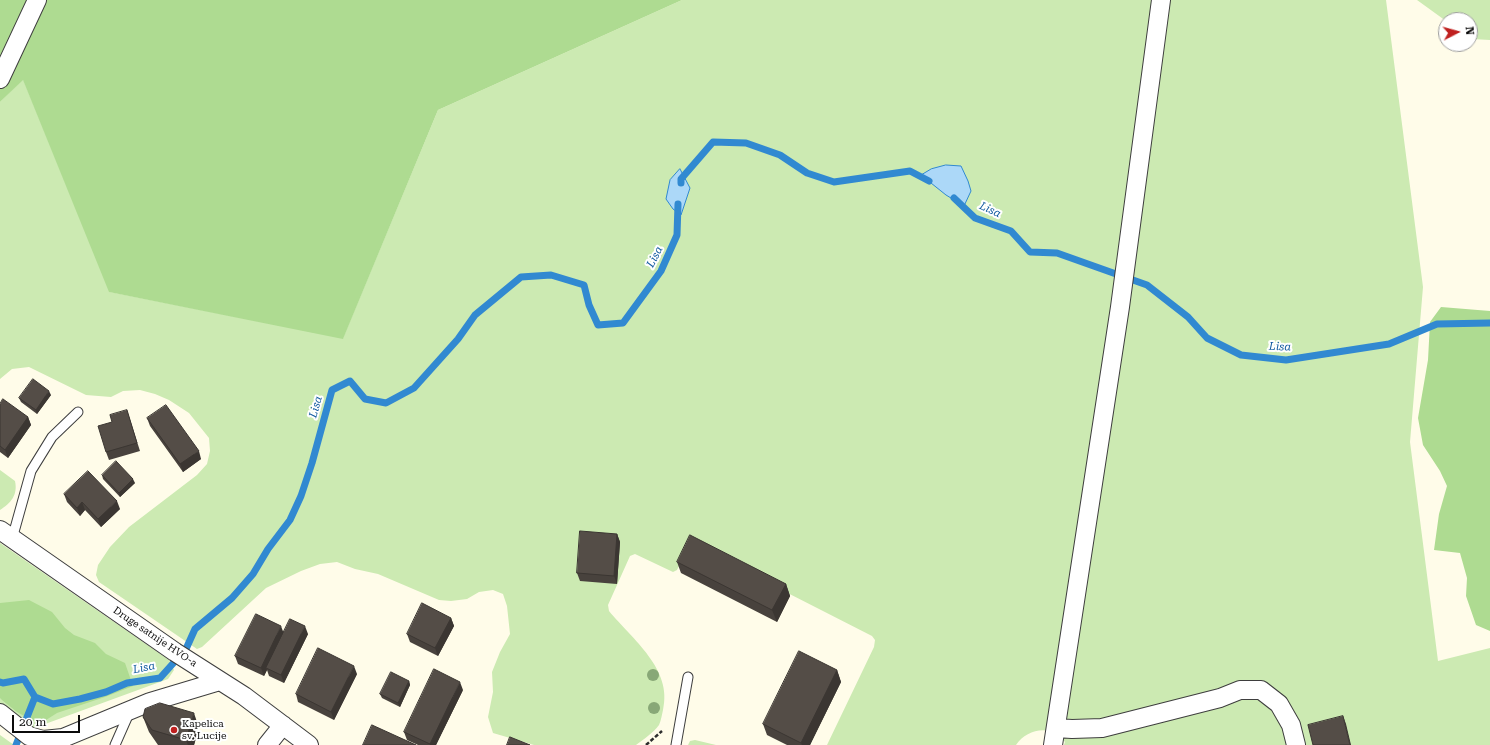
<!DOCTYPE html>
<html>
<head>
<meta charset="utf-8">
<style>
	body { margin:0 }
	#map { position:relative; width:1490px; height:745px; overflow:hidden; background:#fffce9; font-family:"Roboto Serif",serif }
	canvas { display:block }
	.north { position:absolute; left:1438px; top:12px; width:40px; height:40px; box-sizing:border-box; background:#fff; border:1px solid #9d9d9d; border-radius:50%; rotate:84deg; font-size:11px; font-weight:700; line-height:16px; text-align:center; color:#0b0b0b }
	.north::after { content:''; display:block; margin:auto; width:14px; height:18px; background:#bf201f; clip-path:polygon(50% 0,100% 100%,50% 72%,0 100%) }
	.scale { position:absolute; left:12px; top:715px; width:68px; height:18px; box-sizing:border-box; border:2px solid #0b0b0b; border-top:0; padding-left:5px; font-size:12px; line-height:14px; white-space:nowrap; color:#0b0b0b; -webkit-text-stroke:3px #fff; paint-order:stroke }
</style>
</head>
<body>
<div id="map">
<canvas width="1490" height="745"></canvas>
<div class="north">N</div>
<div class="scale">20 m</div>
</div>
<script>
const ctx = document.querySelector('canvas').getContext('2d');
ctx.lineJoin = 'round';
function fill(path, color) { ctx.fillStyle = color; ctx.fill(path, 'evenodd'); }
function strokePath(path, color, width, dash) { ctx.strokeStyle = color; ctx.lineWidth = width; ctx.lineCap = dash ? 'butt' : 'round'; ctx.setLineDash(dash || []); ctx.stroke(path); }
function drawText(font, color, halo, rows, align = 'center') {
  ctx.font = font + ' "Roboto Serif",serif'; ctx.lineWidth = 4; ctx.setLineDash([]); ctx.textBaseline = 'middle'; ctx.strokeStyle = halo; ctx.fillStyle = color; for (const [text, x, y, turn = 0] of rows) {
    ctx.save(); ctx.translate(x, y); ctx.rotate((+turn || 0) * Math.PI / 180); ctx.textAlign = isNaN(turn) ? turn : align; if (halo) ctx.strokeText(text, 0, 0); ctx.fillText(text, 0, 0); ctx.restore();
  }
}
fill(new Path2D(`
	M682 0H1386L1423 287 1410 442 1438 661 1490 648V745H1064L1065 742C1053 724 1027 728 1016 745H827L874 647 875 640 872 636 770 584 689 546 677 570 673 572 635 554 630 556 608 605 609 611C632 639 673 669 663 710 662 714 661 721 659 725 653 733 644 739 636 745H534L493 733 488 717 493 692 492 672 500 652 510 634 507 606 503 594 493 590 479 592 467 599 451 601 439 600 378 574 355 569 337 562 320 564 301 571 266 588 202 647 197 649 99 582 96 575 98 565 110 547 129 527 197 475 207 464 210 451 209 438 189 413 169 400 155 394 140 390 123 391 111 397 86 395 29 367 12 369 0 379V102L23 79 110 292 343 338 438 110Z
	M1417 0H1490V40L1472 39 1470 38V20L1446 21Z
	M0 470 15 481C18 495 11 503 0 510Z
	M0 543 169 660 174 670 168 679 26 731 0 710Z
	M0 735 14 745H0Z
	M695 740 716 745H688L690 741Z`), '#cceab2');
fill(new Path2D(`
	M0 0H682L438 110 343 339 109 292 23 80 0 102Z
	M1441 307 1490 311V631L1476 625 1466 596 1467 578 1460 553 1434 550 1439 514 1447 486 1440 471 1423 445 1418 418 1428 360 1430 322Z
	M29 600 52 612 65 628 74 635 95 643 106 654 125 663 133 686 105 697 57 713 46 720 33 721 17 712 2 700 0 698V603Z`), '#aedb91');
const water = new Path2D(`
	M946 165 961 166 968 181 971 191 964 206 946 195 921 175 931 169Z
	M680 169 690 188 681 215 673 209 666 199 670 180Z`);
fill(water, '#acd8f8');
strokePath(water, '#3189d1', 1);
strokePath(new Path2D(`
	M681 183V179L713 142 746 143 780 155 807 173 834 182 910 171 929 181
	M954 198 975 218 1011 231 1030 252 1057 253 1147 285 1188 317 1207 338 1241 355 1286 360 1389 344 1437 324 1490 323
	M0 682 3 683 24 679 35 697
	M35 697 53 704 80 699 106 692 127 683 160 678 186 649 195 629 232 598 253 574 268 549 290 520 301 496 312 463 332 390 350 381 365 399 386 403 414 388 458 339 475 315 521 277 551 275 584 285 589 305 598 325 623 323 661 271 677 235 678 204
	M16 745 35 697`), '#3189d1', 7);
const service = new Path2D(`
	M12 539 31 471 52 437 78 412
	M115 745 130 711
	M676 745 688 677`);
const minor = new Path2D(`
	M0 79 37 0
	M0 530 175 652 244 696 309 745
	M0 713 29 736 43 740 63 738 150 702 220 681
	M1056 728 1072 729 1102 728 1220 698 1240 690H1261L1279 704 1291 725 1296 745
	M267 745 283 725
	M1053 745 1120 307 1161 0`);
strokePath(service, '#3e3e3e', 11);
strokePath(minor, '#3e3e3e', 20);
strokePath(new Path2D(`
	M646 745 662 731`), '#2d2d2d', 2.5, [4, 2]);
strokePath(service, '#fff', 9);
strokePath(minor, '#fff', 18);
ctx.fillStyle = '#88a877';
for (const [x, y] of [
	[653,675],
	[654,708]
]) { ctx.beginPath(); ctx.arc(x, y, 6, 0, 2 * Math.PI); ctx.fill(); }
fill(new Path2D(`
	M51 395 37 414 21 402 19 398Z
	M0 404 28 417 31 425 8 458 0 452Z
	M127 410 140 451 109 460 106 452 112 422Z
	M147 418 201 459 183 472 150 426Z
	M102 475 135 483 120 497 103 479Z
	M64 494 120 509 101 527 85 510 80 516 67 502Z
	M617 534 620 542 617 584 580 581 577 573Z
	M677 562 786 584 790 596 777 622 681 573Z
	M451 618 454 626 438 656 410 642 407 634Z
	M283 632 308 634 284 683 269 676 267 670 264 676 238 664 235 656Z
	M837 670 841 682 810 745H787L767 735 763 724Z
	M357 674 334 720 298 702 296 694Z
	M409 681 410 685 400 707 382 698 380 694Z
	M463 690 436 745H418L407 740 404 732Z
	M143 717 199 728 194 745H158L149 732Z`), '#48423d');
fill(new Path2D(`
	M49 391 51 395 37 414 36 410Z
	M28 417 31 425 8 458 5 450Z
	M199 451 201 459 183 472 180 464Z
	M133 479 135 483 120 497 119 493Z
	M117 501 120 509 101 527 98 519Z
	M82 502 85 510 80 516 77 508Z
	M617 534 620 542 617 584 614 576Z
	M786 584 790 596 777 622 772 610Z
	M451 618 454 626 438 656 435 648Z
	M281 626 284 634 266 668 267 670 264 676 261 668Z
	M305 626 308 634 284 683 281 675Z
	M354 666 357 674 334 720 331 712Z
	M837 670 841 682 810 745H802L801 743Z
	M409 681 410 685 400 707 398 703Z
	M460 682 463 690 436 745H430V744Z
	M194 713 199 728 194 745H188L186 740Z
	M1343 716 1346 724 1351 745H1350Z`), '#3b3632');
const building = new Path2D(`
	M33 379 49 391 36 410 19 398Z
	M3 399 28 417 5 450 0 446V404Z
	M166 405 199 451 180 464 147 418Z
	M127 410 137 443 106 452 98 426 112 422 110 415Z
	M116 461 133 479 119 493 102 475Z
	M88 471 117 501 98 519 82 502 77 508 64 494Z
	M580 531 617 534 614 576 577 573Z
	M690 535 786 584 772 610 677 562Z
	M422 603 451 618 435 648 407 634Z
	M256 614 281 626 261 668 235 656Z
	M290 619 305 626 281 675 266 668Z
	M318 648 354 666 331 712 296 694Z
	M799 651 837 670 801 743 763 724Z
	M434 669 460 682 430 744 404 732Z
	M391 672 409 681 398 703 380 694Z
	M160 703 194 713 186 740 152 730 143 717 145 709Z
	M1343 716 1350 745H1313L1308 725Z
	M372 725 416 745H363Z
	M510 737 530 745H507Z`);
fill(building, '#544d47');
strokePath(building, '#3b3632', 1);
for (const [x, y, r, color] of [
	[174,730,4,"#bf201f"]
]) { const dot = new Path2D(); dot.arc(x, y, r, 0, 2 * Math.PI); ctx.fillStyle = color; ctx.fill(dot); strokePath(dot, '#fff', 1.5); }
drawText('10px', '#0b0b0b', '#fff', [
	["Druge satnije HVO-a",155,637,34]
]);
drawText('10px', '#0b0b0b', '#fff', [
	["Kapelica",182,724],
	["sv. Lucije",182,736]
], 'left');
drawText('italic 11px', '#115aa0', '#fff', [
	["Lisa",990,210,25],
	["Lisa",655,257,-63],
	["Lisa",1280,347,2],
	["Lisa",316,407,-74],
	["Lisa",144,668,-11]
]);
</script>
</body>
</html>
